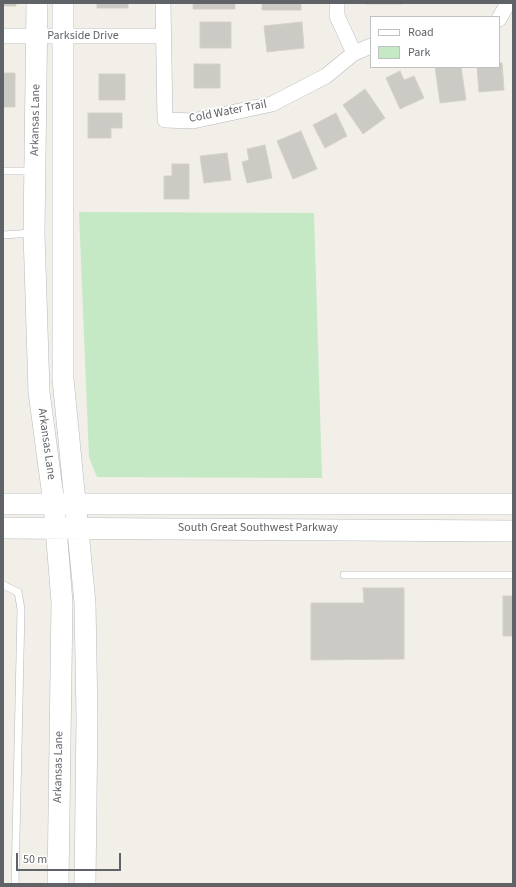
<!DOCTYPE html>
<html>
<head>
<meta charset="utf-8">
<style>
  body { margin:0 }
  #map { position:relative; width:516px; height:887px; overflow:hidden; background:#f1efe8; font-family:"Source Sans 3",sans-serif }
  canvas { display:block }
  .frame { position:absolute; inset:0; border:4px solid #5f6368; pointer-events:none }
  .legend { position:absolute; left:370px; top:16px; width:130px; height:52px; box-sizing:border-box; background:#fff; border:1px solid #bfc1c3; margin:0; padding:5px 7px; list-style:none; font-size:12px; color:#5f6368 }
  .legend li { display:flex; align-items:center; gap:8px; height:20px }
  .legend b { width:20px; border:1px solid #bfc1c3 }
  .scale { position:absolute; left:16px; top:853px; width:105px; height:18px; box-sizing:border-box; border:2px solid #5f6368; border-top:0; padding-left:5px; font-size:12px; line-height:14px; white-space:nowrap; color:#5f6368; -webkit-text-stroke:3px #fff; paint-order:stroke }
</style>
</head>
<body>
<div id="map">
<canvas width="516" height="887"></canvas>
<div class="frame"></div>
<ul class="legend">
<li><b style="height:5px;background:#fff"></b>Road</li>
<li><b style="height:11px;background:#c5e8c5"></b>Park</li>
</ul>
<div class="scale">50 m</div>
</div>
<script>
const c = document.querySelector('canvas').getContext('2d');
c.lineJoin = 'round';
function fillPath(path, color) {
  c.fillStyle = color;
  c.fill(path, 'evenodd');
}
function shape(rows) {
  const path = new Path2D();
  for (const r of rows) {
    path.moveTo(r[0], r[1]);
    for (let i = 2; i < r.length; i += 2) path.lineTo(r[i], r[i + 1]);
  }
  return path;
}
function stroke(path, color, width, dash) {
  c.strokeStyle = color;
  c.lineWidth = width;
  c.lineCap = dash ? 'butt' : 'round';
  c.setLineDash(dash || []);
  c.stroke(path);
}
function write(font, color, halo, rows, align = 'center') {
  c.font = font + ' "Source Sans 3",sans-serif';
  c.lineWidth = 3.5;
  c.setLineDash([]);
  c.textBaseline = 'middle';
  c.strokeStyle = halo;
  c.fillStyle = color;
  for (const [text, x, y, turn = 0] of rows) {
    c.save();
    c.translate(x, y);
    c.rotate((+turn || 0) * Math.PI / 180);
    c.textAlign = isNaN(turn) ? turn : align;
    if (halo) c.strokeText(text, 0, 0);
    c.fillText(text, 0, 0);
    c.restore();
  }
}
fillPath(shape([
  [79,212,314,213,322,478,97,477,89,457]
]), '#c5e8c5');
const building = shape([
  [3,3,16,3,16,6,3,6,3,3],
  [97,3,128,3,128,8,97,8,97,3],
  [193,3,235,3,235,9,193,9,193,3],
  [262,3,301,3,301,10,262,10,262,3],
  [366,3,402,3,402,4,366,4,366,3],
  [200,22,231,22,231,48,200,48,200,22],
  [302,22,304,48,267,52,264,26,302,22],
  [499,63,502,63,504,90,479,92,477,67,499,67,499,63],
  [194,64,220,64,220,88,194,88,194,64],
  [435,67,461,67,466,100,440,103,435,67],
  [400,71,404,80,414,76,424,98,400,109,386,78,400,71],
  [3,73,15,73,15,107,3,107,3,73],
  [99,74,125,74,125,100,99,100,99,74],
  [365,89,385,118,363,134,343,105,365,89],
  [88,113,122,113,122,128,111,128,111,138,88,138,88,113],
  [336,113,347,136,325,148,313,125,336,113],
  [301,131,317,169,293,179,277,141,301,131],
  [265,145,272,178,247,183,242,162,249,160,247,149,265,145],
  [227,153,231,180,204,183,200,156,227,153],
  [172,164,189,164,189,199,164,199,164,176,172,176,172,164],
  [363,588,404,588,404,659,311,660,311,603,364,603,363,588],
  [503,596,513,596,513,636,503,636,503,596]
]);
fillPath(building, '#cccac5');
stroke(building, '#d6d1c6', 1);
const service = shape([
  [3,171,33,171],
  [3,235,33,233],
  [344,575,513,575],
  [3,585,18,592,21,609,15,884]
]);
const minor = shape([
  [163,3,165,120,193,121,272,104,326,76,354,53,371,46],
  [337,3,337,16,354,53],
  [499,19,508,3],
  [3,36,163,36]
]);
const secondary = shape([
  [37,3,34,233,39,392,54,504,62,602,58,884],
  [63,3,63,379,85,603,87,717,85,884],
  [3,504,513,504],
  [3,528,513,531]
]);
stroke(service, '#b5b8bc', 8);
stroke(minor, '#b5b8bc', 16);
stroke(secondary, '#b6babf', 22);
stroke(service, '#fff', 7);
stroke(minor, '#fff', 15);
stroke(secondary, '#fff', 21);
write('12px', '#5f6368', '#fff', [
  ["Parkside Drive",83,36],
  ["Cold Water Trail",228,112,-11],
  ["Arkansas Lane",36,120,-89],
  ["Arkansas Lane",46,444,82],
  ["South Great Southwest Parkway",258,528],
  ["Arkansas Lane",59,767,-89]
]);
</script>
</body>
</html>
